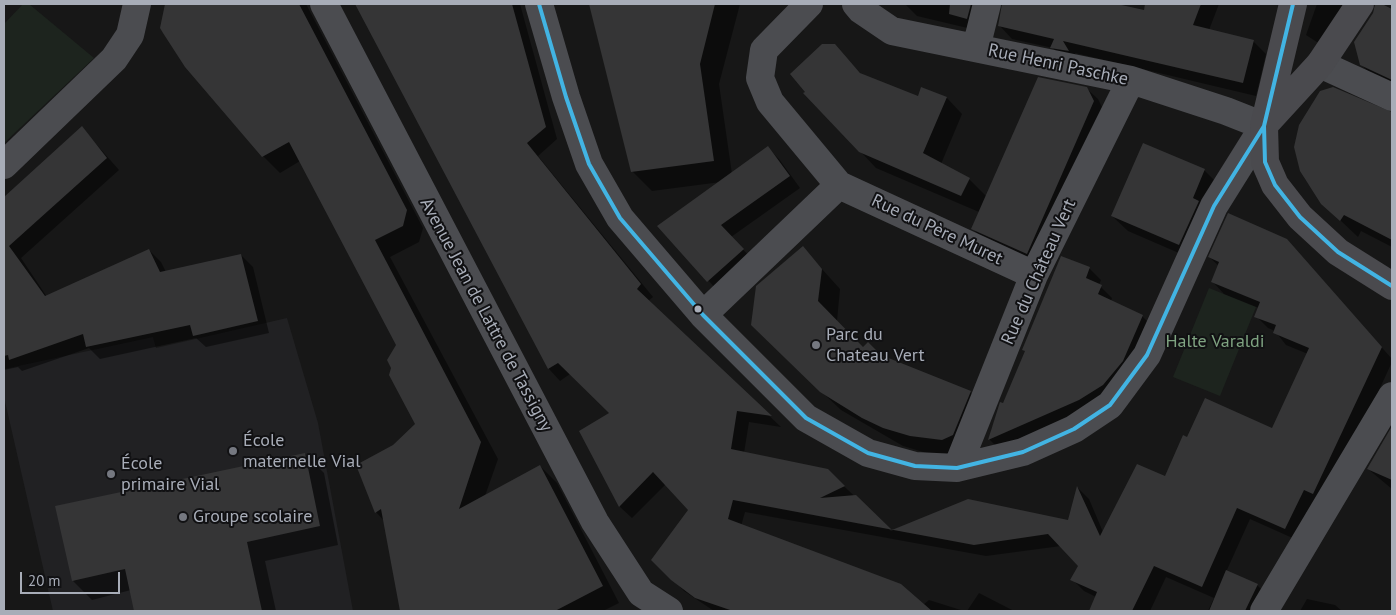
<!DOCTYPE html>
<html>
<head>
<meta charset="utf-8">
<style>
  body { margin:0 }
  #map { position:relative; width:1396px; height:615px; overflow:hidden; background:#171717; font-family:"PT Sans",sans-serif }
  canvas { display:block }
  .frame { position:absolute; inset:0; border:5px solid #a8adb8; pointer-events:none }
  .scale { position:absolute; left:20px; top:572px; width:100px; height:22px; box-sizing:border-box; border:2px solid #a8adb8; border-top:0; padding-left:6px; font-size:15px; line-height:18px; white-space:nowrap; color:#a8adb8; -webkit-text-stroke:4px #111113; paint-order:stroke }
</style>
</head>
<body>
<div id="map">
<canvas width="1396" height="615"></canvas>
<div class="frame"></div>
<div class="scale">20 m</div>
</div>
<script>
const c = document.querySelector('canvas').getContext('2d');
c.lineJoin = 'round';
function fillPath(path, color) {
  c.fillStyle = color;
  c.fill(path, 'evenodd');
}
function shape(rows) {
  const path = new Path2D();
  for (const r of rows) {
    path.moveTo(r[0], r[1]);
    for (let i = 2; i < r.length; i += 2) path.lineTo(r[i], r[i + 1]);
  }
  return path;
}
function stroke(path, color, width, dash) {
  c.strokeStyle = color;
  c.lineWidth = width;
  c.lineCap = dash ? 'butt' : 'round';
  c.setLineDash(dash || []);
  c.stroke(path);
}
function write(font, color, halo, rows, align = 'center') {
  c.font = font + ' "PT Sans",sans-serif';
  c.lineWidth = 4;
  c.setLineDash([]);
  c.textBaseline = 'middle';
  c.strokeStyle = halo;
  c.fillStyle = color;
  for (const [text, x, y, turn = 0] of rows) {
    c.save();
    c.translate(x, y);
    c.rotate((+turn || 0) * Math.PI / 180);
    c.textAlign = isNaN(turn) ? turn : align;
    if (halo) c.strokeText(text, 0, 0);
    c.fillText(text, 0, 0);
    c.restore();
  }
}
fillPath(shape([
  [287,318,318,423,353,611,53,611,4,397,4,369,153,337,156,348]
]), '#212123');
fillPath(shape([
  [23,4,29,4,94,58,4,143,4,24],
  [1209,288,1256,307,1220,396,1173,377]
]), '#1d241e');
fillPath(shape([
  [166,4,306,4,423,228,419,242,390,257,498,459,485,496,540,466,557,483,619,603,603,611,401,611,385,522,376,512,393,446,417,424,397,345,300,161,280,173,263,156,162,28],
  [357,4,520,4,557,139,538,156,653,297,648,301,781,427,749,422,744,453,827,470,891,531,969,500,1069,522,1078,488,1089,499,1103,532,1165,477,1188,439,1273,430,1308,354,1286,345,1275,331,1268,328,1256,316,1259,308,1224,294,1213,282,1219,266,1209,257,1287,240,1392,359,1392,362,1326,505,1297,540,1250,519,1226,572,1257,585,1266,594,1257,611,1208,611,1214,598,1166,577,1150,611,1090,611,1096,597,1084,591,1072,579,1079,566,1061,546,986,556,745,512,741,526,923,605,929,600,964,611,714,611,684,591,653,559,690,510,666,484,632,518,620,507,581,431,610,413,570,374,560,381,549,369],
  [591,4,740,4,719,84,732,174,768,148,779,159,800,188,731,237,754,261,719,292,659,227,721,182,652,191,632,171],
  [905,4,993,4,980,31,917,16],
  [1003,4,1114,4,1145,12,1147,4,1219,4,1209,30,1253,41,1266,54,1256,96,1075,53,1080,63,1065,60,1053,48,1012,39,999,25],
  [1317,4,1351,4,1323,46,1306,35],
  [1375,4,1392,10,1392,89,1378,82,1361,64],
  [834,45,862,75,918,97,922,88,947,98,962,114,941,164,969,179,986,196,1086,88,1098,99,1105,113,1038,265,983,239,972,228,979,212,876,168,860,151],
  [1333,88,1392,114,1392,247,1361,231,1358,237,1322,203,1305,179,1295,147],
  [82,128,119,170,21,258,47,297,149,250,161,262,166,272,241,255,253,267,269,333,206,347,196,338,100,359,89,348,22,371,18,367,4,370,4,198],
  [1204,170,1220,186,1195,260,1128,231,1112,216],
  [803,248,840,289,837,321,863,348,970,392,989,411,972,454,930,454,903,446,841,410,771,344],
  [1062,257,1090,269,1101,280,1099,285,1112,298,1111,301,1142,316,1153,327,1114,396,1000,450,989,439,992,431,991,430,1026,352,1024,350],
  [1392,429,1392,489,1368,469],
  [305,454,324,473,338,545,265,561,276,611,135,611,131,590,92,600,73,581],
  [979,593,1014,611,967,611],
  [1307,599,1335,605,1342,611,1300,611]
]), '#0007');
fillPath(shape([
  [165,4,299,4,407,210,403,226,375,240,481,442,459,509,540,465,603,586,555,611,400,611,381,509,375,513,356,465,393,445,415,424,389,375,391,368,387,360,396,345,289,142,262,157,185,67,163,33,160,28],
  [355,4,512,4,546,127,527,143,641,284,637,289,772,416,737,411,731,449,828,469,845,486,820,498,856,495,892,530,968,499,1068,520,1077,486,1100,536,1137,464,1165,476,1183,435,1187,437,1205,398,1272,428,1309,348,1273,333,1276,325,1254,317,1260,302,1211,282,1219,262,1208,257,1228,213,1287,239,1382,347,1313,494,1304,490,1285,529,1237,508,1202,587,1154,566,1132,611,1089,611,1097,592,1070,580,1078,566,1048,534,974,545,733,500,728,519,901,584,932,611,733,611,695,598,671,580,651,560,688,510,653,472,619,507,579,431,609,413,558,363,548,369],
  [589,4,715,4,700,64,714,161,631,172],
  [950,4,971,4,967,19,949,14],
  [1002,4,1117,4,1144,10,1145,4,1201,4,1193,25,1254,40,1243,83,1063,41,1069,51,1050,48,1054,39,998,26],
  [1375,4,1382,4,1392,9,1392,80,1360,65,1354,42,1373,13],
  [822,44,835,44,860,73,918,96,921,87,947,97,923,153,970,178,961,196,859,152,803,93,805,92,790,74],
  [1038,77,1087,87,1094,101,1027,254,971,229],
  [1333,87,1392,112,1392,240,1344,215,1340,221,1321,204,1300,171,1294,147,1299,125,1320,91],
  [82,126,107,158,9,246,45,296,149,249,160,272,241,254,258,321,193,336,190,325,86,347,83,334,9,360,8,355,4,356,4,197],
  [1143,143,1205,169,1193,198,1199,201,1179,245,1111,216],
  [768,146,790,176,721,225,744,249,707,282,657,226],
  [803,246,822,269,818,301,863,347,868,342,881,355,971,391,953,435,942,440,910,436,883,428,862,418,820,392,751,325,756,286],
  [1061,256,1090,267,1086,278,1102,285,1098,294,1143,315,1123,361,1103,385,1079,400,988,440,1000,402,1003,403,1025,351,1022,350],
  [1392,426,1392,480,1367,469],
  [305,453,320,526,247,542,262,611,134,611,125,569,72,581,55,506],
  [1226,570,1258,584,1245,611,1209,611]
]), '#353536');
stroke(shape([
  [324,4,595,522,641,593,669,611],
  [539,4,566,97,589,164,620,218,703,315,806,418,868,453,915,466,957,468,1023,452,1074,429,1110,405,1147,355,1214,206,1264,126,1226,111,1131,80,892,31,861,10,856,4],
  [976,48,987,4],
  [1320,64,1392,97],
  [4,165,114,59,130,35,137,4],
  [839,185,1034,275],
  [703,315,839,185,770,102,760,78,764,50,809,4],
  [957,468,1034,275,1131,80],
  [1264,611,1392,396]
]), '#4b4c50', 28);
stroke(shape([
  [1293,4,1264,126,1265,162,1275,185,1300,217,1338,252,1392,286],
  [1265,124,1320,64,1360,4]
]), '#4a4a4e', 28);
stroke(shape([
  [539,4,566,97,589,164,620,218,703,315,806,418,868,453,915,466,957,468,1023,452,1074,429,1110,405,1147,355,1214,206,1264,126],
  [1293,4,1264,126,1265,162,1275,185,1300,217,1338,252,1392,286]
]), '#42b4e3', 4);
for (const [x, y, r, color] of [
  [698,309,4.5,"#a8adb8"],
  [816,345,5,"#757880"],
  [233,451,5,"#757880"],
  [111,474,5,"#757880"],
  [183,517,5,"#757880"]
]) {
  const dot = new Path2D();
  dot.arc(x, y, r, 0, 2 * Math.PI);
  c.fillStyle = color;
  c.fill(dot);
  stroke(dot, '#111113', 2);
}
write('18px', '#a8adb8', '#111113', [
  ["Rue Henri Paschke",1058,65,12],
  ["Rue du Père Muret",937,230,25],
  ["Rue du Château Vert",1039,272,-66],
  ["Avenue Jean de Lattre de Tassigny",486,315,62]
]);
write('18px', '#a8adb8', '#111113', [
  ["Parc du",826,335],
  ["Chateau Vert",826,356],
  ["École",243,441],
  ["maternelle Vial",243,462],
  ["École",121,464],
  ["primaire Vial",121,485],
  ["Groupe scolaire",193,517]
], 'left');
write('18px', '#7fa381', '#111113', [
  ["Halte Varaldi",1215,342]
]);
</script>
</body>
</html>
